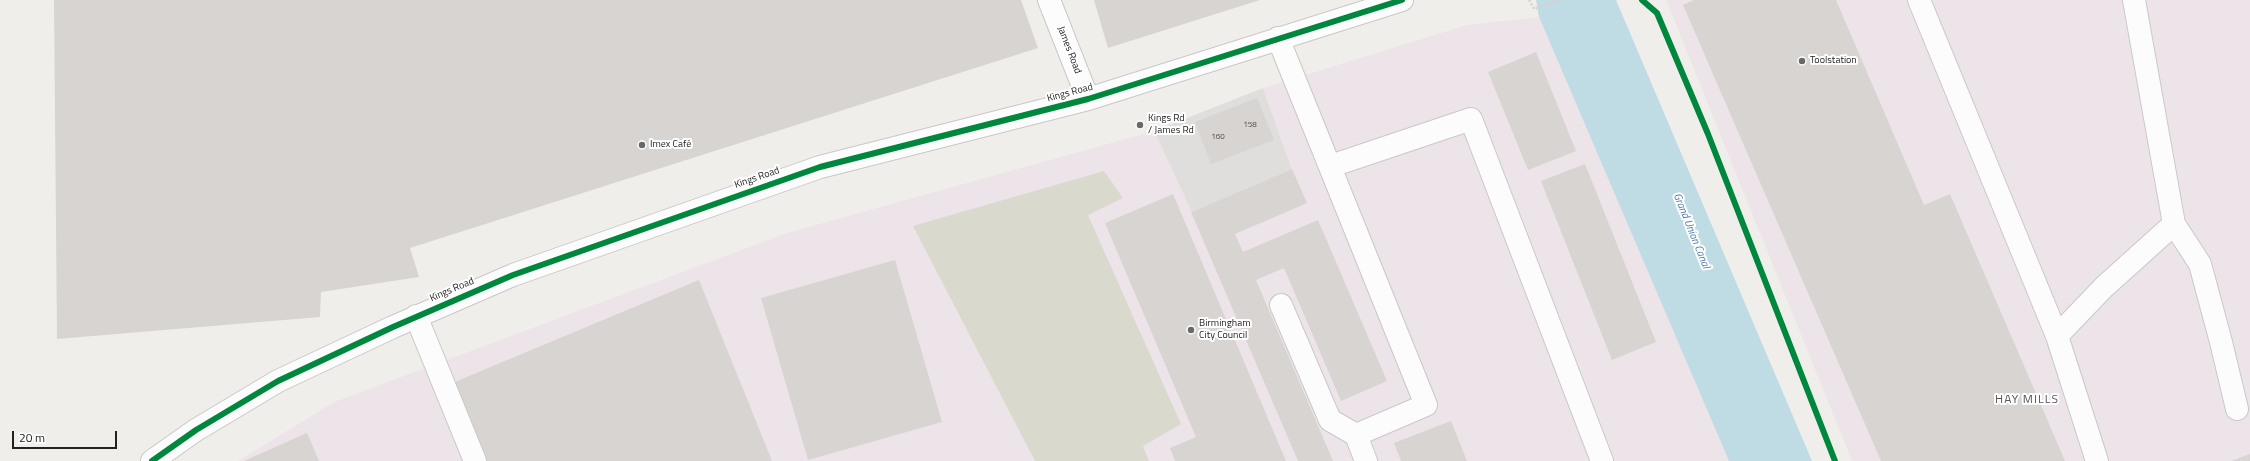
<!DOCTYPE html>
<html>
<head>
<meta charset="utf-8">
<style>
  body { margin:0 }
  #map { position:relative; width:2250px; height:461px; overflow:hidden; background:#f0eeeb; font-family:"Titillium Web",sans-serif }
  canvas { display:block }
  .scale { position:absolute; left:12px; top:431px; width:105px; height:18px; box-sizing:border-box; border:2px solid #222; border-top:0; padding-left:5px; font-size:12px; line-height:14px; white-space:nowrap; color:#222; -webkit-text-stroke:3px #fff; paint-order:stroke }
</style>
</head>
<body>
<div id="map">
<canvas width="2250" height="461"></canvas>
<div class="scale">20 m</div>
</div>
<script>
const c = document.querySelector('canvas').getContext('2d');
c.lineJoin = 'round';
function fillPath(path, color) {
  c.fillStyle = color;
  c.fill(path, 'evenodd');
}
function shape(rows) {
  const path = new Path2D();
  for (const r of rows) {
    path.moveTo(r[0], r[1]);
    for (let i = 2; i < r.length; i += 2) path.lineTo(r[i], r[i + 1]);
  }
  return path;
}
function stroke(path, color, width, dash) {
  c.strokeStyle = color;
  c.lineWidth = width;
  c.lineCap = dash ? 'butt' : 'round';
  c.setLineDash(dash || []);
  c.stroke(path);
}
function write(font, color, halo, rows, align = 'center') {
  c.font = font + ' "Titillium Web",sans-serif';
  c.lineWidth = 4;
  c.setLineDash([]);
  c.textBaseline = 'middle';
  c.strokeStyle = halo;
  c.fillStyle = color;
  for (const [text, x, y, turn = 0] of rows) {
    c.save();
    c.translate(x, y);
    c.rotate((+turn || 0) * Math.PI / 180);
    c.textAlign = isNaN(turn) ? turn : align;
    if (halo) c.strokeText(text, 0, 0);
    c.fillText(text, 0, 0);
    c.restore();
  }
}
fillPath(shape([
  [1263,88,1292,169,1191,212,1154,131]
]), '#dfdedc');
fillPath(shape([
  [1666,0,2250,0,2250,461,1852,461],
  [1539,17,1729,461,238,461,334,402,787,233,1154,131,1192,212,1292,169,1263,88,1467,25]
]), '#ede4e9');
fillPath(shape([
  [1104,171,1123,198,1088,215,1181,424,1143,446,1149,461,1035,461,913,226]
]), '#d9d9cd');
fillPath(shape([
  [1536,0,1616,0,1812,461,1729,461,1539,17]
]), '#bfdbe3');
fillPath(shape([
  [54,0,1021,0,1038,48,410,248,419,277,321,292,320,317,57,339],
  [1094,0,1260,0,1108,48],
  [1694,0,1836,0,1924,205,1950,194,2065,461,1881,461,1683,5],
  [1536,52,1576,151,1528,170,1488,72],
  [1257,98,1274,140,1211,164,1195,122],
  [1585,164,1656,342,1612,360,1541,181],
  [1292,169,1307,203,1235,234,1243,252,1318,220,1387,381,1341,401,1284,268,1256,280,1333,461,1298,461,1191,212],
  [1173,194,1286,461,1175,461,1170,448,1196,437,1105,223],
  [895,260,942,422,808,460,761,298],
  [699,280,772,461,477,461,445,386],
  [1451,421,1467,461,1401,461,1394,443],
  [307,433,319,461,244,461],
  [2250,454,2250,461,2231,461]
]), '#d7d4d2');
const minor = shape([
  [1049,0,1088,99],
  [1919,0,2057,336],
  [1278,38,1426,405,1356,435,1366,461],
  [1331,166,1471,119,1602,461],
  [2174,224,2200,264,2221,342,2237,409],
  [1281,305,1330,420,1356,435],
  [416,316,475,461],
  [152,461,196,430,278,381,393,327,513,275,820,167,1088,99,1402,0],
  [2097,461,2057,336,2104,287,2174,224,2134,0]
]);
stroke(minor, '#c9c8c7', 24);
stroke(shape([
  [1529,0,1534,9,1559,0]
]), '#dccecd', 2.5, [2, 2]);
stroke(minor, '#fdfcfc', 22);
stroke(shape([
  [1642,0,1657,13,1708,134,1835,461],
  [152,461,196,430,278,381,393,327,513,275,820,167,1088,99,1402,0]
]), '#00873e', 6);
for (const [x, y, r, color] of [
  [1802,61,4,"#6a6968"],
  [1140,125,4,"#6a6968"],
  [642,145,4,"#6a6968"],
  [1191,330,4,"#6a6968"]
]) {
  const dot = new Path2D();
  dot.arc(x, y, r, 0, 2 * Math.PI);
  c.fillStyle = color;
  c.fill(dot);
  stroke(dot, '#fff', 1.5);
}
write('8px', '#4f4e4e', null, [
  ["158",1250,125],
  ["160",1218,137]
]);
write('10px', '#222', '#fff', [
  ["James Road",1069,50,69],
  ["Kings Road",1070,93,-15],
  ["Kings Road",757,178,-19],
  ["Kings Road",452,290,-23]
]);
write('10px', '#222', '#fff', [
  ["Toolstation",1810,61],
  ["Kings Rd",1148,119],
  ["/ James Rd",1148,131],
  ["Imex Café",650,145],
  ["Birmingham",1199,324],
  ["City Council",1199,336]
], 'left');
write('italic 11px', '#4a7aab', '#fff', [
  ["Grand Union Canal",1691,231,68]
]);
c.letterSpacing = '1px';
write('12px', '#555', '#fff', [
  ["HAY MILLS",2027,400]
]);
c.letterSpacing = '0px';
</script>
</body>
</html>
